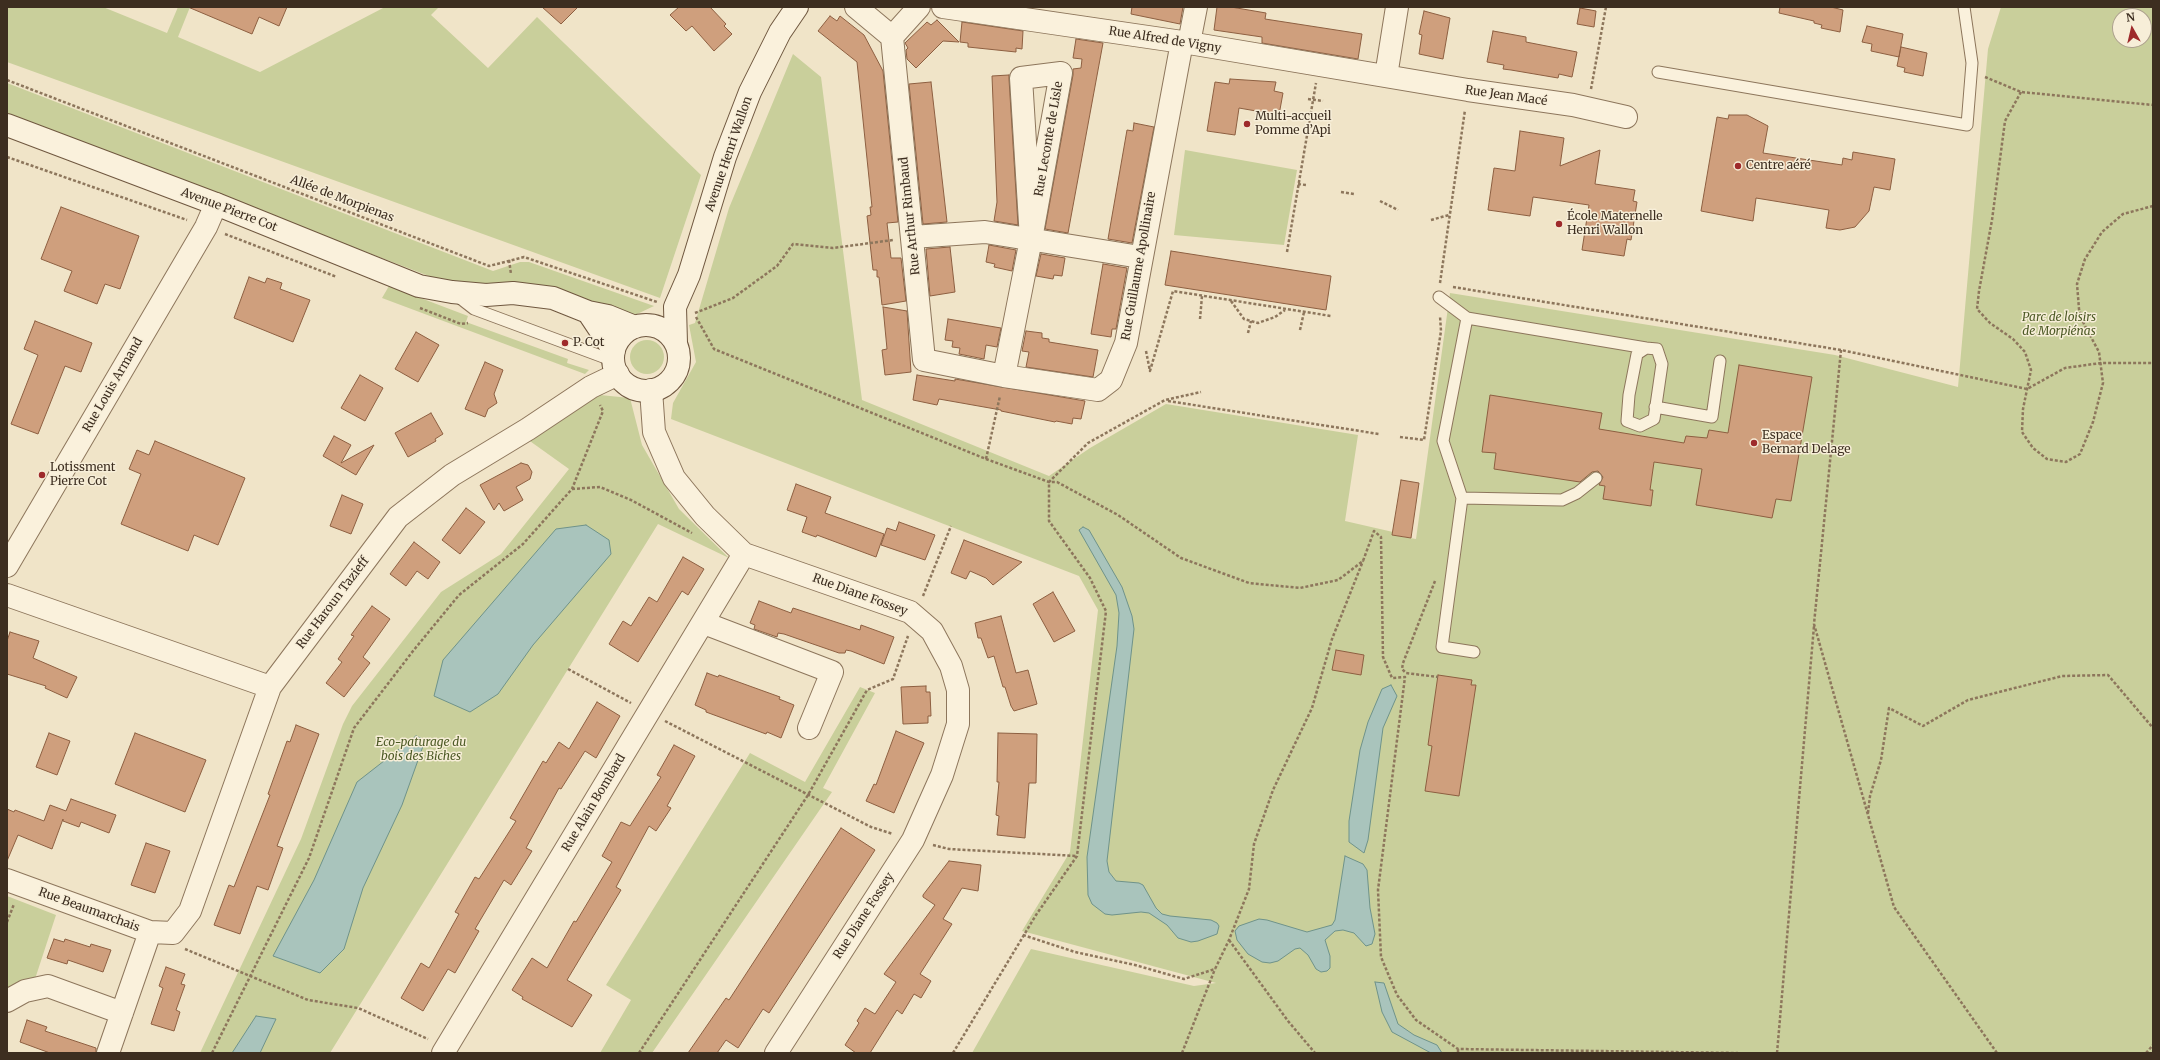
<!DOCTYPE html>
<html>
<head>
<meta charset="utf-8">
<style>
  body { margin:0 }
  #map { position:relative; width:2160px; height:1060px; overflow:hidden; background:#f0e4c8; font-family:Merriweather,serif }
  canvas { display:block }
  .frame { position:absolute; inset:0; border:8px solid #3d2e20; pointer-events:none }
  .north { position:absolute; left:2112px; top:8px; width:40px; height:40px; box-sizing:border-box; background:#f7eed8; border:1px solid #ada18e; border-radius:50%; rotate:352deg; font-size:11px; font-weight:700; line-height:16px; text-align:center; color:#3d2e20 }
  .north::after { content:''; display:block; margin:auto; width:14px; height:18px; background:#9e2a2b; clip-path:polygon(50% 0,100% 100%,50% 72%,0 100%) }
</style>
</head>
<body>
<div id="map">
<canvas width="2160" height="1060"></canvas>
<div class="frame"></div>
<div class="north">N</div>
</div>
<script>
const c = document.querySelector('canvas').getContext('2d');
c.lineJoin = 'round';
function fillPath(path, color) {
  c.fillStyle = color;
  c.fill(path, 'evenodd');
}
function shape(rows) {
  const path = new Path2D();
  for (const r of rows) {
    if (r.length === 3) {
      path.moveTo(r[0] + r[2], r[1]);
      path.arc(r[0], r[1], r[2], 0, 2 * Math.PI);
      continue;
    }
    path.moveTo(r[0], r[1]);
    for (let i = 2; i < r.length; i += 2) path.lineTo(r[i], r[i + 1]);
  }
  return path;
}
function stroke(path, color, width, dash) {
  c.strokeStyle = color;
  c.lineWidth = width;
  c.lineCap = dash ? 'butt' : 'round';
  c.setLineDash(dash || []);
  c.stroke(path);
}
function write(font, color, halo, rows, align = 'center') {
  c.font = font + ' Merriweather,serif';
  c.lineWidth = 3;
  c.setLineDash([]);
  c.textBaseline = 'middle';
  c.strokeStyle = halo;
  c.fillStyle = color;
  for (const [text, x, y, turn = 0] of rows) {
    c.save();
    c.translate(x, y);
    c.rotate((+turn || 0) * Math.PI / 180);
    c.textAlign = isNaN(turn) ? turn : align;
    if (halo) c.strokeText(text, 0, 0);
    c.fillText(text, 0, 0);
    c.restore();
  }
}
fillPath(shape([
  [9,7,103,7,167,33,178,7,190,7,178,37,260,72,385,7,439,7,431,15,488,68,537,17,701,175,660,298,7,62,7,8],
  [2001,7,2153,7,2153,1053,972,1053,1031,949,1194,986,1216,983,1022,931,1070,852,1098,610,1079,576,671,419,673,403,696,362,689,325,695,323,729,208,793,54,821,77,862,400,1049,476,1090,448,1166,404,1358,435,1345,521,1393,532,1392,535,1416,539,1450,293,1835,355,1958,387,1988,49],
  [2120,16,2144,16,2144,40,2120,40],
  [7,83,493,271,520,262,529,262,654,306,635,315,442,281,7,115],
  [1185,150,1297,170,1284,245,1174,235],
  [389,286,468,316,466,322,568,359,567,363,589,370,585,374,382,298],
  [647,357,17],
  [600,395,630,398,642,445,679,509,729,558,658,524,330,1053,200,1053,301,839,343,724,352,706,441,592,501,554,569,469,527,439],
  [860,687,875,693,823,788,832,792,652,1053,600,1053,631,1000,606,985,750,753,805,782],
  [7,896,56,915,35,979,7,995]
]), '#c9cf9b');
const water = shape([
  [586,525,609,540,611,554,533,645,498,694,470,712,434,696,443,660,556,529,586,525],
  [1083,527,1089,530,1122,587,1132,616,1134,629,1107,861,1109,872,1116,881,1139,883,1143,885,1156,908,1162,914,1170,916,1211,920,1217,923,1219,926,1217,934,1198,941,1191,942,1178,938,1167,925,1149,913,1141,912,1112,915,1105,914,1092,904,1088,895,1087,857,1117,646,1119,613,1116,595,1079,530,1083,527],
  [1391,685,1397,696,1383,728,1368,840,1364,853,1349,842,1349,821,1360,750,1368,722,1382,689,1391,685],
  [416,736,425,740,422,749,402,805,363,888,344,949,320,973,273,956,314,880,357,782,416,736],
  [1345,856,1363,864,1367,870,1370,908,1375,934,1372,944,1366,946,1354,933,1343,930,1335,931,1325,940,1330,956,1330,968,1327,971,1321,972,1316,969,1308,955,1300,948,1295,949,1278,961,1270,963,1262,962,1248,954,1237,940,1235,931,1239,926,1259,919,1267,920,1307,932,1332,925,1335,920,1345,856],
  [1375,982,1384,983,1398,1024,1414,1035,1437,1045,1442,1053,1431,1053,1392,1032,1382,1012,1375,982],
  [256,1016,276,1019,260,1053,232,1053,256,1016]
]);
fillPath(water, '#a9c4bc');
stroke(water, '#6f938a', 1);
const building = shape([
  [188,7,287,7,279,26,259,17,252,34,188,7],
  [542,7,578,7,561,24,542,7],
  [679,7,710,7,726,24,724,26,732,34,714,51,692,26,686,31,670,15,679,7],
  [1132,7,1183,7,1180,24,1131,14,1132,7],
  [1217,7,1231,7,1266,13,1265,19,1362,34,1358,59,1262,43,1262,37,1214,30,1217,7],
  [1780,7,1831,7,1843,10,1840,32,1821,28,1822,25,1814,23,1814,21,1779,13,1780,7],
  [1580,8,1596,11,1594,27,1577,24,1580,8],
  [1424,11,1450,18,1443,59,1419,54,1422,35,1419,34,1424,11],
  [830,16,837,21,840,16,864,35,883,71,898,222,887,223,891,258,901,258,906,301,882,305,879,277,877,277,877,270,873,270,867,216,871,215,870,207,872,207,857,62,818,31,830,16],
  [937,20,959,42,943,41,916,68,907,59,906,50,908,48,905,43,927,22,931,25,937,20],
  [962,22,1023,31,1022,49,1016,48,1016,52,968,47,968,43,960,42,962,22],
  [1867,26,1903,34,1899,57,1871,51,1872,44,1862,42,1867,26],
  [1493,31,1526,37,1526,42,1577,52,1572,77,1559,74,1558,78,1511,70,1503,69,1504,65,1487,62,1493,31],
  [1076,39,1103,43,1068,233,1045,229,1073,75,1073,69,1081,68,1082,59,1073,58,1076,39],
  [1901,47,1927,53,1923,76,1904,72,1905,68,1897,66,1901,47],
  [1009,75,1009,79,1018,225,994,221,997,202,992,76,1009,75],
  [1230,79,1276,82,1274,91,1283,93,1279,115,1239,108,1235,135,1207,131,1215,82,1229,84,1230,79],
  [931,82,947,222,923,224,909,84,931,82],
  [1729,115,1747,115,1768,126,1763,153,1842,165,1843,158,1852,160,1853,152,1895,159,1890,190,1874,187,1869,211,1855,227,1840,230,1826,228,1829,210,1756,198,1753,221,1701,211,1717,117,1728,119,1729,115],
  [1134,123,1154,127,1132,243,1108,239,1127,130,1133,131,1134,123],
  [1520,131,1564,138,1560,166,1600,150,1595,184,1635,190,1633,201,1637,202,1631,240,1627,239,1624,256,1582,250,1589,205,1533,197,1530,216,1488,210,1494,168,1515,171,1520,131],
  [61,207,139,236,120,289,105,284,97,304,64,291,72,271,41,259,61,207],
  [989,245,1016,250,1012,271,994,267,995,264,986,262,989,245],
  [950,247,955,292,930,296,926,249,950,247],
  [1171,251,1331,276,1326,310,1165,285,1171,251],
  [1041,254,1065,258,1062,276,1054,275,1053,279,1036,276,1041,254],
  [1103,264,1127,268,1116,329,1112,329,1111,337,1091,334,1103,264],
  [249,277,265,283,267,278,282,283,280,289,310,300,293,342,234,318,249,277],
  [883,307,907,311,911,372,885,375,882,350,887,349,883,307],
  [948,319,1001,328,997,347,986,345,984,359,959,354,960,348,952,347,953,341,945,340,948,319],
  [35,321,92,343,81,372,65,366,38,434,11,424,38,355,24,349,35,321],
  [1026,331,1042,333,1042,338,1049,339,1049,342,1098,350,1093,377,1026,367,1029,352,1022,351,1026,331],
  [416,332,439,345,418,382,395,369,416,332],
  [485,362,503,370,494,394,497,403,488,409,485,417,465,409,485,362],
  [1739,365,1812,377,1791,501,1776,499,1772,518,1696,505,1702,469,1654,462,1650,490,1653,490,1651,506,1603,499,1605,486,1599,485,1603,477,1598,471,1592,472,1580,482,1494,469,1496,453,1482,452,1490,395,1602,413,1599,429,1684,443,1686,436,1707,438,1709,430,1728,433,1739,365],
  [360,375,383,388,365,421,341,408,360,375],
  [917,375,955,381,955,379,1085,401,1081,419,1073,418,1072,424,1056,421,1055,422,1001,411,1001,410,939,399,937,405,913,400,917,375],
  [431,413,443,434,435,439,436,441,408,457,395,433,431,413],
  [334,436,351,445,341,463,374,445,356,475,323,456,334,436],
  [155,441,245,478,218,545,194,535,188,551,121,524,141,474,129,469,137,450,149,455,155,441],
  [521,463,528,465,532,472,530,479,516,487,523,500,504,511,499,503,494,510,480,485,521,463],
  [1401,480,1419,483,1411,538,1392,535,1401,480],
  [796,484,831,497,825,513,884,534,876,557,817,535,816,537,802,532,807,517,787,510,796,484],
  [342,495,363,504,351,534,330,526,342,495],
  [466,508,485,522,460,554,442,540,466,508],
  [899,522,935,535,925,560,881,545,887,528,896,531,899,522],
  [964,540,1022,562,993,585,986,578,970,571,966,579,951,573,964,540],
  [414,542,440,562,428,579,417,571,406,586,390,574,414,542],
  [683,557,704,569,688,595,682,591,638,662,609,644,623,621,631,626,649,597,657,602,683,557],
  [1053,592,1075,631,1054,642,1033,604,1053,592],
  [759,601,791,613,793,608,860,630,861,625,894,637,884,664,851,651,846,650,845,653,839,653,784,634,778,633,777,637,754,629,755,625,750,623,759,601],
  [372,606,390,619,363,657,370,663,344,697,326,683,342,662,338,659,354,636,351,635,372,606],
  [1001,616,1016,673,1028,670,1037,704,1014,711,1011,706,1005,687,1003,687,994,656,988,658,981,638,978,638,975,623,1001,616],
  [10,632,39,641,33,658,77,677,67,698,45,688,46,686,7,674,7,641,10,632],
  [1336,650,1364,655,1361,675,1332,670,1336,650],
  [707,673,718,677,719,675,780,697,779,699,794,705,781,738,767,732,766,734,706,712,706,710,695,705,707,673],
  [1438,675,1472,680,1471,685,1476,685,1459,796,1425,791,1432,746,1428,745,1438,675],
  [926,686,926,692,930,692,931,716,928,716,928,723,903,724,901,687,926,686],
  [597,702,620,716,596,758,585,751,561,789,559,788,526,848,532,851,511,885,504,880,475,929,479,931,455,973,448,969,423,1011,401,998,421,963,429,968,459,914,455,912,475,877,479,879,516,821,510,818,543,761,546,763,559,742,569,749,597,702],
  [296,725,319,734,277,846,283,848,268,890,257,886,240,934,214,925,229,885,234,887,270,795,268,794,287,741,290,742,296,725],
  [896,731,924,743,894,813,866,801,874,784,876,785,896,731],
  [49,733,70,741,57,775,36,767,49,733],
  [135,733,206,760,185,812,115,784,135,733],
  [998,733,1037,734,1036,783,1029,783,1025,838,997,835,999,816,996,815,999,782,997,782,998,733],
  [674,745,695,756,667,806,671,808,656,831,649,826,616,887,621,890,567,980,592,995,572,1027,522,999,523,997,512,990,532,958,547,968,574,921,576,922,612,862,602,856,621,822,630,826,661,777,657,775,674,745],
  [71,799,116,815,109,833,81,822,79,827,63,821,63,819,52,849,18,835,7,861,7,809,14,812,15,810,44,821,50,805,66,811,71,799],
  [841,828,875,850,769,1013,763,1009,738,1048,726,1040,717,1053,688,1053,726,998,729,1000,841,828],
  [146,843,170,851,155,893,131,885,146,843],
  [949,861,981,865,978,891,962,888,943,919,952,924,920,974,931,981,921,998,914,994,902,1014,897,1010,870,1053,856,1053,845,1045,859,1023,857,1021,865,1008,875,1014,896,982,884,974,935,905,923,897,923,895,949,861],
  [54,939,64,942,65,939,90,947,91,944,111,950,103,972,68,960,67,964,47,958,54,939],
  [166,967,185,974,181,984,185,985,176,1010,180,1012,174,1031,151,1024,163,988,159,986,166,967],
  [27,1020,47,1027,45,1031,96,1048,96,1053,50,1053,20,1042,27,1020]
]);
fillPath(building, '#cf9f7d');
stroke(building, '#8d5f41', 1);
const lane = shape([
  [1658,72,1967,125,1972,63,1964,7],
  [456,295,474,309,614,361],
  [1439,297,1467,318,1443,441,1462,498,1442,647,1474,652],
  [1467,318,1646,348,1657,349,1662,364,1654,419,1640,426,1627,421,1629,395,1637,354,1646,348],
  [1655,407,1712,417,1720,361],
  [1462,498,1562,500,1577,493,1596,478]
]);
const street = shape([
  [856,7,892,37,924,360,1004,376,1098,390,1111,380,1126,343,1182,42],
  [943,7,1189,43,1468,90,1573,105,1626,117],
  [892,37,919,7],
  [1189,43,1196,7],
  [1386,76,1397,7],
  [912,237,985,232,1140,257],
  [1004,376,1031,239,1061,73,1021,78,1031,239],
  [651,390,654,432,674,478,705,516,744,554,910,612,932,631,951,666,958,690,958,724,942,775,913,840,776,1053],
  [7,566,206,227,216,204],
  [7,595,270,687],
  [704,623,832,672,809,728],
  [7,880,150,932,173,933,190,911,270,687,398,517,452,475,528,429,591,387,618,374],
  [7,1001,25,991,48,986,122,1013],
  [108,1053,150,932],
  [443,1053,744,554]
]);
const secondary = shape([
  [7,125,216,204,419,286,452,292,486,295,513,293,553,298,588,312,608,316,635,327],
  [588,312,614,351],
  [646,358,33],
  [676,343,675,307,689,275,725,157,750,92,780,32,797,7]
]);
stroke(lane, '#8d765c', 13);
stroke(street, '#8d765c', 24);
stroke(secondary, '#6f573f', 24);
stroke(shape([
  [1985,77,2021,92,2153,105],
  [7,80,489,266,524,257,657,302],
  [1591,89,1606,7],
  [2021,92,2005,121,1992,220,1979,291,1977,309,1990,323,2013,339,2025,352,2031,370,2023,409,2022,432,2033,448,2047,459,2066,462,2080,454,2093,422,2103,383,2099,352,2084,324,2079,309,2077,284,2085,259,2102,232,2123,214,2153,206],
  [1308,99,1323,101],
  [7,157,187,220],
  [1298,184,1306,185],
  [1341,192,1354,194],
  [1380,201,1398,210],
  [1431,220,1449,215],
  [225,234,337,277],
  [1287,252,1316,83],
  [509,260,511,274],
  [1440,283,1465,110],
  [1453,287,1841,350,2027,389,2065,368,2101,363,2153,363],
  [1231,301,1244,319,1258,323,1275,317,1285,310],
  [420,308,461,324,468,323],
  [695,313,733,298,777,266,793,244,833,248,893,240],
  [696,317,714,349,986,459,1049,482,1057,482,1118,515,1181,558,1249,583,1300,588,1338,580,1363,561,1374,531,1381,537,1383,657,1392,678,1405,677,1378,890,1381,957,1397,995,1416,1020,1458,1049,1738,1053],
  [1200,319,1202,296],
  [1300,330,1304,312],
  [1248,333,1251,321],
  [1841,350,1814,624,1894,907,1997,1053],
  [1146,351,1150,371,1173,291,1331,316],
  [1168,401,1379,434],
  [1400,437,1424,440,1441,331,1440,316],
  [986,459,1000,396],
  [572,489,600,487,631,500,692,533],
  [1435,581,1403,663,1402,669,1406,673,1438,677],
  [923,596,951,526],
  [568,669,631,703],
  [665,721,871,827,893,834],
  [1868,813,1870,796,1881,760,1889,708,1923,726,1968,700,2062,676,2108,675,2153,728],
  [933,845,949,849,1077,856],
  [7,922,14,904],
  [1023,935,1075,952,1135,965,1184,979,1215,969,1229,940,1249,889,1254,844,1273,790,1312,708,1332,639,1363,561],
  [1229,940,1288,1021,1315,1053],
  [185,949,308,1000,358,1008,428,1039],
  [1458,1049,1458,1053],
  [212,1053,309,858,354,728,413,651,459,595,523,544,572,489,603,411,600,405],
  [639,1053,808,795,867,690,893,679,908,636],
  [953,1053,1036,915,1077,856,1106,611,1090,578,1049,521,1049,482,1088,443,1165,400,1201,392],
  [1182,1053,1215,969],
  [1777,1053,1814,626],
  [2146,1053,2153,1045]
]), '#8d765c', 2.5, [3, 2]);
stroke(lane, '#faf1dc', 11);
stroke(street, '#faf1dc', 22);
stroke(secondary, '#faf1dc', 22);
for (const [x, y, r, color] of [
  [1247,124,4,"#9e2a2b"],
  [1738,166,4,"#9e2a2b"],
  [1559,224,4,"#9e2a2b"],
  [565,343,4,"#9e2a2b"],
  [1754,443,4,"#9e2a2b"],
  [42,475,4,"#9e2a2b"]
]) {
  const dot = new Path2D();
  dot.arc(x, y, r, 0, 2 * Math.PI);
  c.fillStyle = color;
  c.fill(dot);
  stroke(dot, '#f7eed8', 1.5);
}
write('12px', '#3d2e20', '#f7eed8', [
  ["Rue Alfred de Vigny",1165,40,9],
  ["Rue Jean Macé",1506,96,8],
  ["Rue Leconte de Lisle",1049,139,-80],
  ["Avenue Henri Wallon",729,154,-71],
  ["Allée de Morpienas",342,199,21],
  ["Avenue Pierre Cot",229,210,21],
  ["Rue Arthur Rimbaud",910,216,-96],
  ["Rue Guillaume Apollinaire",1139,266,-80],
  ["Rue Louis Armand",113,385,-60],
  ["Rue Diane Fossey",860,595,20],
  ["Rue Haroun Tazieff",333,603,-53],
  ["Rue Alain Bombard",594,803,-59],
  ["Rue Beaumarchais",89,910,20],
  ["Rue Diane Fossey",864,916,-57]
]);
write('12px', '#3d2e20', '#f7eed8', [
  ["Multi-accueil",1255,117],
  ["Pomme d’Api",1255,131],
  ["Centre aéré",1746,166],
  ["École Maternelle",1567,217],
  ["Henri Wallon",1567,231],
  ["P. Cot",573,343],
  ["Espace",1762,436],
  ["Bernard Delage",1762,450],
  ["Lotissment",50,468],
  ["Pierre Cot",50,482]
], 'left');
write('italic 12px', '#4d5a26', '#f7eed8', [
  ["Parc de loisirs",2059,318],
  ["de Morpiénas",2059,332],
  ["Eco-paturage du",421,743],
  ["bois des Biches",421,757]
]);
</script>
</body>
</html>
